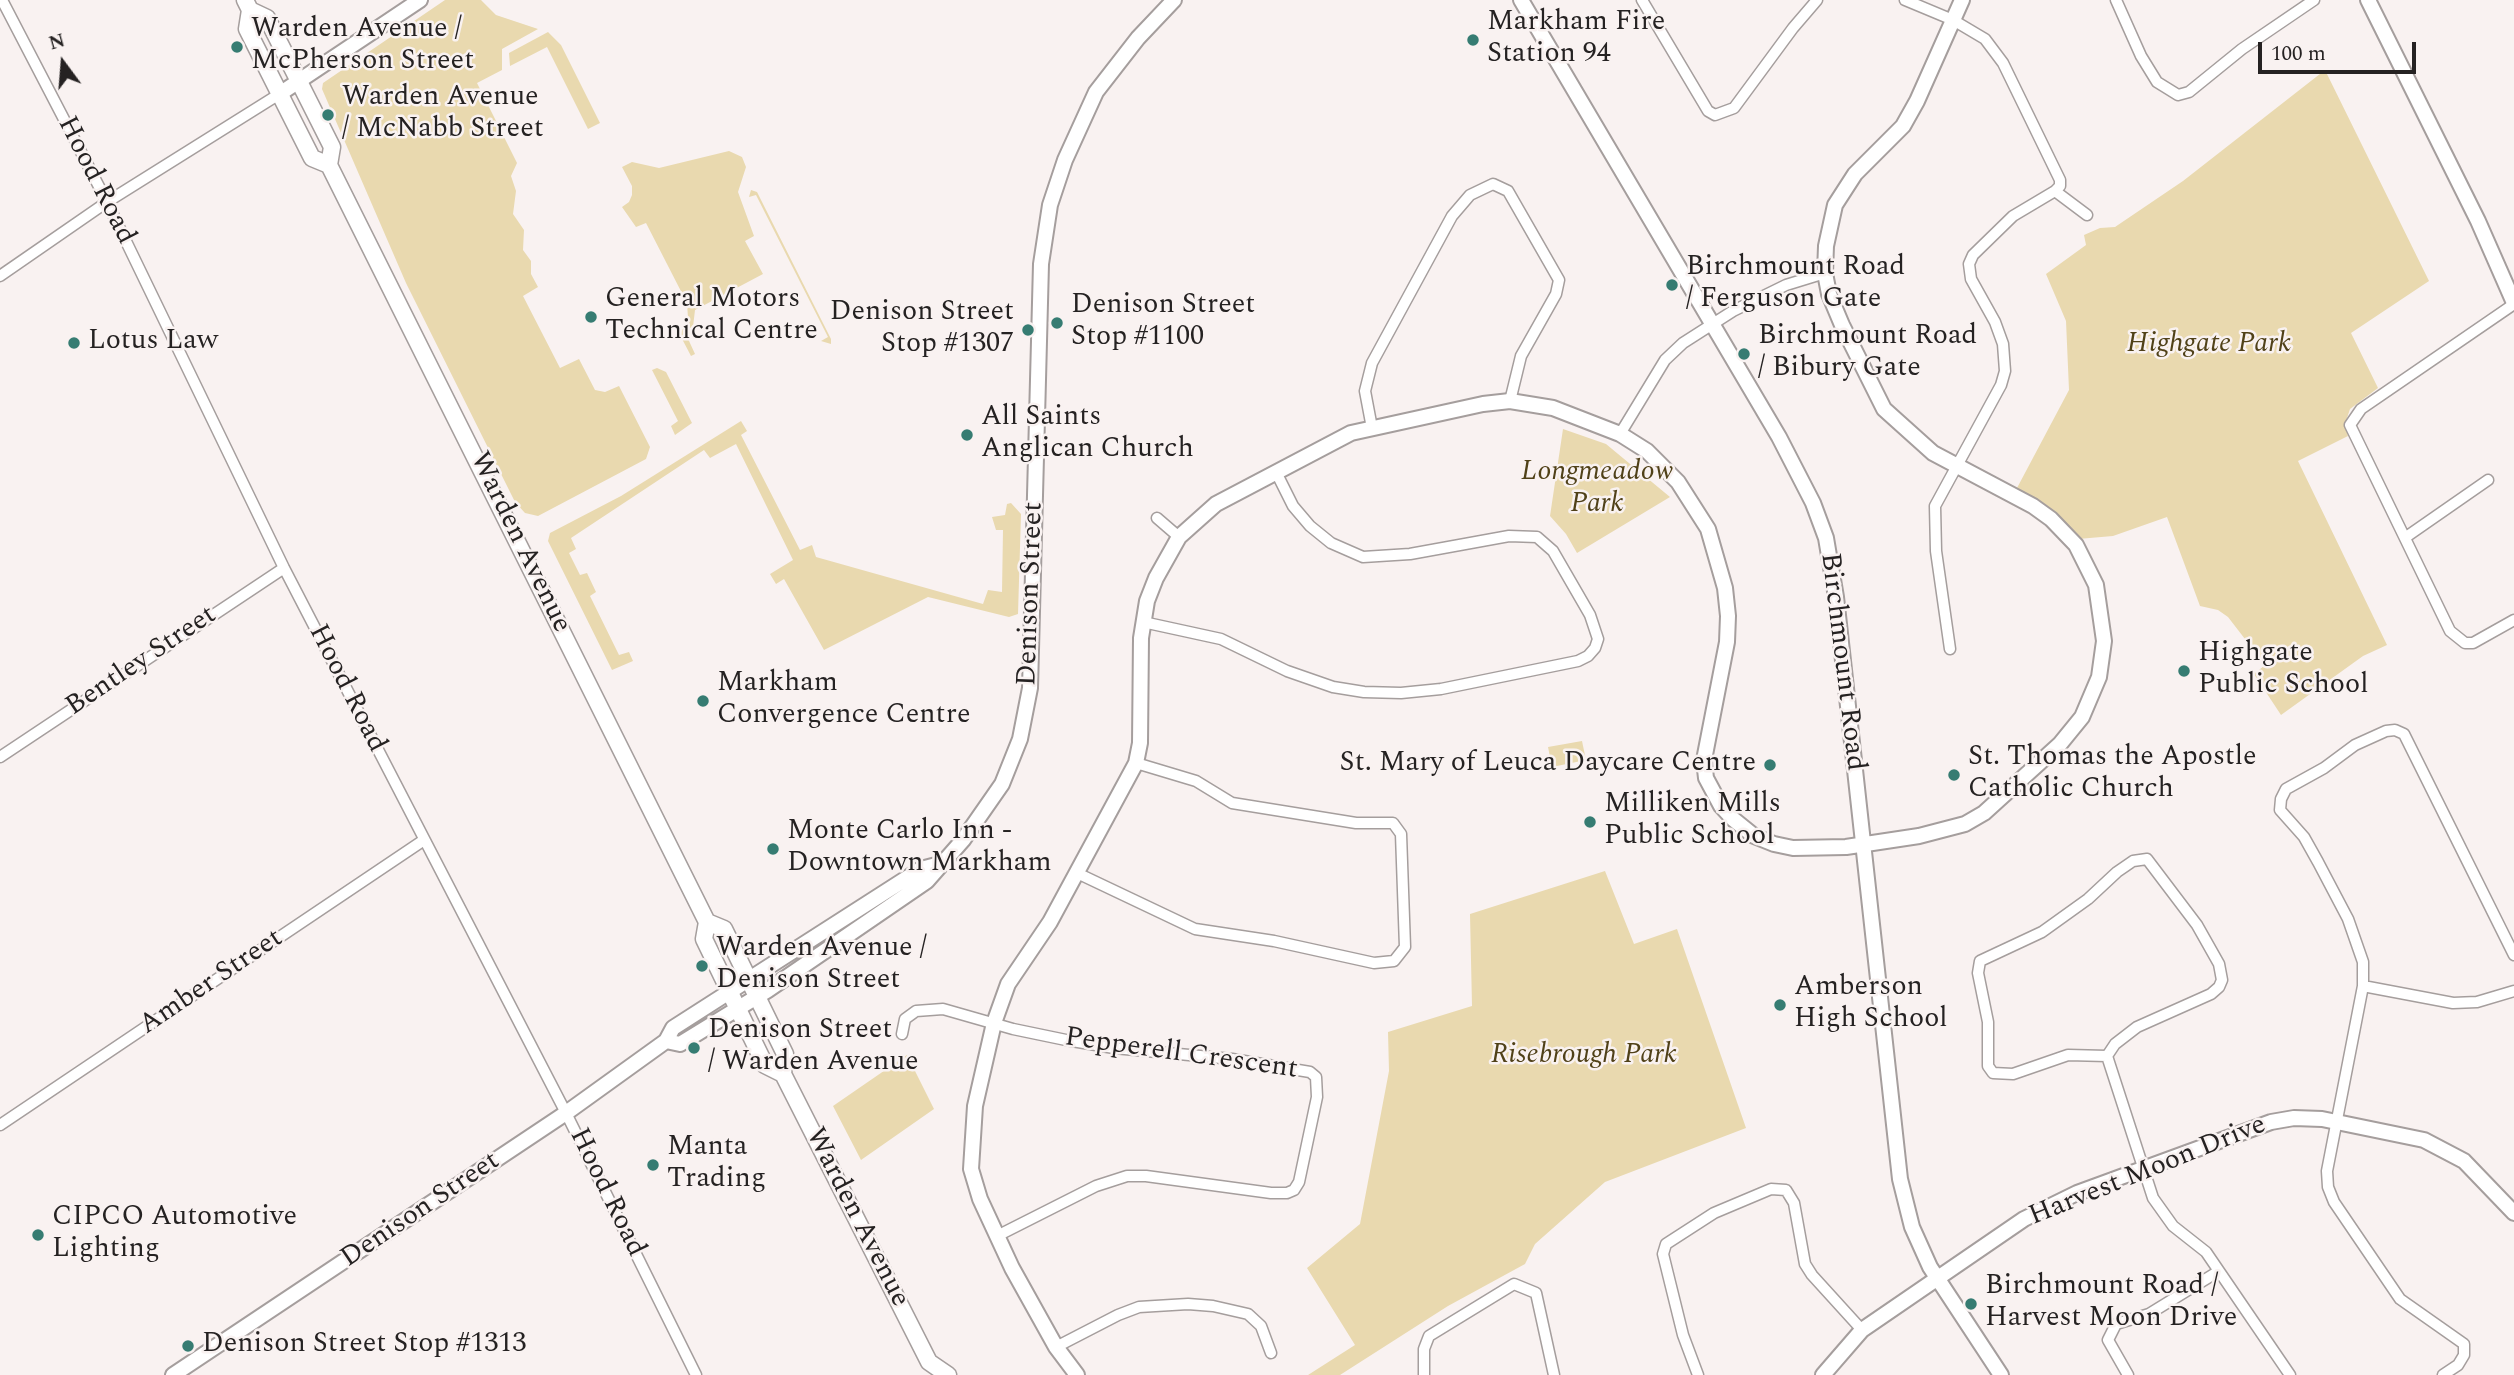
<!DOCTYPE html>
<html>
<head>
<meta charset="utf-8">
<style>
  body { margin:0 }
  #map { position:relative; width:2514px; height:1375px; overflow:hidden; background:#f9f2f1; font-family:Spectral,serif }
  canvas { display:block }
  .north { position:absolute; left:28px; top:28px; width:70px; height:70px; -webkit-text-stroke:5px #f9f2f1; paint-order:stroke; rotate:344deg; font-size:19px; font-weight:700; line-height:28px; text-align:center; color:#252222 }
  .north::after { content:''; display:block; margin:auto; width:24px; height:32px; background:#252222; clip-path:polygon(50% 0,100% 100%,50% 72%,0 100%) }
  .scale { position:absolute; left:2258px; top:42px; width:158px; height:32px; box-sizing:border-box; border:4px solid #252222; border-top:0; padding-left:9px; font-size:21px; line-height:24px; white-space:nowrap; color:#252222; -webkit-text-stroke:5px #f9f2f1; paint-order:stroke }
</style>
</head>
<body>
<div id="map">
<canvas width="2514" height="1375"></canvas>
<div class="north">N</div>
<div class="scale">100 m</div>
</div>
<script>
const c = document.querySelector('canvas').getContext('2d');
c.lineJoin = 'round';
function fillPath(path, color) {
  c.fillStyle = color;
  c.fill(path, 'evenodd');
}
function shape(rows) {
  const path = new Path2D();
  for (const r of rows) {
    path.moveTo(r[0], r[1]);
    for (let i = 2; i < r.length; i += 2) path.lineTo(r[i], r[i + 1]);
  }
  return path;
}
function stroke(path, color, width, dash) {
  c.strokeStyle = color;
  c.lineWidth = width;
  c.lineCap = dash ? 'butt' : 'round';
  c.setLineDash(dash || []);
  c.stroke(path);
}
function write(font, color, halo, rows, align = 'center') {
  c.font = font + ' Spectral,serif';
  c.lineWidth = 5;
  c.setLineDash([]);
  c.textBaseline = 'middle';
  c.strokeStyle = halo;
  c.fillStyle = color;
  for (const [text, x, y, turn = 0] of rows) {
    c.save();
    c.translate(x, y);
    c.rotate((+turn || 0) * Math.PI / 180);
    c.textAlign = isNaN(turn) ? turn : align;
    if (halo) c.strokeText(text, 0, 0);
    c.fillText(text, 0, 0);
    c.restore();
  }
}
fillPath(shape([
  [445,0,481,0,496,15,538,29,502,49,502,70,477,83,517,163,511,176,516,191,513,214,524,230,523,250,531,261,531,274,538,287,523,296,560,368,579,359,595,390,605,392,619,386,650,447,646,459,538,516,525,513,515,502,406,283,322,89,323,83],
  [548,32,561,45,600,123,588,129,547,47,510,66,509,53],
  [2325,70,2429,281,2351,333,2378,388,2350,409,2345,424,2348,436,2298,461,2387,645,2363,656,2281,715,2254,674,2265,665,2228,617,2218,610,2200,606,2167,517,2113,536,2078,539,2049,509,2017,488,2069,390,2066,321,2046,274,2086,245,2084,235,2100,228,2115,227,2183,181],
  [729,151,742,157,746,167,738,192,754,236,745,241,763,274,695,310,693,327,684,330,695,354,691,356,680,335,688,318,687,303,646,223,636,227,622,207,629,202,632,195,632,186,622,167,632,162,659,168],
  [751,190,757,192,831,339,831,344,821,341,828,337,756,195,749,197],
  [657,368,666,372,692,423,675,435,671,426,678,421,652,370],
  [741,421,747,431,741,435,800,550,812,545,816,557,983,604,988,590,1002,592,1003,530,996,530,992,517,1005,515,1007,504,1011,503,1021,514,1018,614,1009,617,928,597,824,650,784,579,776,584,770,574,793,560,736,444,710,458,704,450,571,538,576,549,569,553,580,575,587,573,596,592,590,596,619,655,629,652,633,661,612,670,548,541,550,533,621,496],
  [1563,429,1606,444,1670,497,1577,553,1566,534,1550,516],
  [1582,741,1586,760,1552,767,1548,747],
  [1605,871,1634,944,1677,929,1746,1128,1605,1182,1535,1244,1525,1264,1448,1306,1340,1375,1308,1375,1355,1345,1307,1268,1360,1224,1389,1071,1388,1032,1472,1006,1470,914],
  [907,1055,934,1109,861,1160,833,1106]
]), '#e9d9af');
const street = shape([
  [2,0,107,202,284,568,566,1113,696,1375],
  [1642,0,1708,111,1715,115,1734,108,1793,28,1817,0],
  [1905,0,1953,20,1985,39,2003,63,2060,180,2060,186,2055,191,2013,216,1973,255,1969,264,1971,279,1995,322,2003,344,2005,371,2001,385,1935,506,1936,551,1950,649],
  [2116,0,2141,56,2157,82,2178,95,2189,92,2242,49,2314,0],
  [2055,191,2087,215],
  [0,276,107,202,281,93],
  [2514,304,2361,409,2350,425,2450,631,2465,643,2473,643,2514,620],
  [1372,428,1365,391,1372,363,1452,216,1470,195,1493,184,1508,191,1559,280,1556,294,1521,356,1510,401],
  [1620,434,1665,360,1683,343,1733,311,1786,285,1825,273],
  [1157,518,1179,537],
  [2406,537,2488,480],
  [1143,622,1221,639,1287,671,1333,687,1364,692,1401,693,1441,689,1578,661,1588,656,1595,648,1598,639,1590,615,1553,551,1537,537,1509,536,1410,554,1363,557,1331,543,1310,526,1293,506,1276,472],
  [0,757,284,568],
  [2147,859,2197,925,2219,964,2222,980,2219,987,2211,994,2137,1027,2115,1044,2107,1056,2068,1055,2013,1074,1993,1073,1988,1066,1988,1022,1978,973,1980,961,2042,932,2088,899,2117,872,2133,861,2147,859],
  [1077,873,1195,929,1274,941,1374,963,1394,961,1405,947,1401,834,1393,823,1356,823,1232,803,1196,781,1136,763],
  [2363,986,2453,1003,2477,1002,2514,991],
  [902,1034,905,1019,916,1011,943,1009,1013,1029,1066,1040,1114,1048,1232,1059,1310,1072,1316,1077,1317,1097,1299,1182,1294,1190,1287,1193,1271,1193,1146,1176,1127,1176,1096,1186,997,1236],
  [2107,1056,2153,1198,2173,1226,2206,1252,2290,1375],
  [0,1125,424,840],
  [1056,1347,1118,1315,1139,1307,1188,1304,1213,1306,1248,1314,1261,1326,1271,1353],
  [1424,1375,1424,1349,1429,1336,1514,1284,1536,1293,1554,1375],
  [1698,1375,1683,1335,1663,1254,1666,1244,1714,1213,1771,1189,1786,1190,1794,1203,1805,1264,1812,1275,1862,1330],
  [2128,1375,2108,1340,2116,1324,2149,1314,2219,1271],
  [2443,1375,2458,1365,2464,1355,2464,1344,2400,1299,2334,1202,2328,1187,2327,1171,2363,986,2363,962,2348,919,2318,862,2304,837,2280,810,2281,799,2286,789,2324,768,2355,745,2386,731,2395,730,2404,734,2514,955]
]);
const secondary = shape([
  [1521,0,1779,437,1813,503,1826,538,1836,597,1900,1179,1912,1227,1930,1267,2001,1375],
  [2368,0,2478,221,2514,303],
  [281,93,420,0],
  [666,1041,680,1044,768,990,927,881,963,840,1002,784,1020,739,1030,688,1041,264,1050,205,1065,160,1096,92,1138,38,1174,0],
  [173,1375,566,1113,666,1041,673,1028,921,869,940,864],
  [1077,1375,1056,1347,1012,1268,980,1199,971,1169,975,1106,994,1023,1008,984,1050,922,1136,763,1140,743,1141,638,1147,601,1156,578,1179,537,1216,504,1351,433,1483,404,1510,401,1553,408,1620,434,1647,451,1678,482,1708,529,1725,588,1728,616,1727,642,1704,760,1706,778,1721,806,1733,819,1754,836,1774,844,1793,848,1846,847,1919,836,1965,824,1984,813,2060,744,2082,717,2099,677,2104,641,2096,585,2076,545,2051,519,2033,506,1933,453,1884,409,1842,325,1829,294,1825,273,1826,246,1835,205,1855,174,1903,126,1917,101,1962,0],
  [1823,1375,1862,1330,2024,1219,2077,1193,2271,1122,2294,1118,2322,1119,2424,1140,2464,1161,2514,1213]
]);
const primary = shape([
  [245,0,250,10,247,29,312,158,329,165],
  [250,10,267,18,332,147,329,165,707,922,704,939,765,1065,783,1074],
  [707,922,724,929,785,1054,783,1074,929,1362,948,1375]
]);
stroke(street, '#a59e9d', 13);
stroke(secondary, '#a59e9d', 18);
stroke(primary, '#a59e9d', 19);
stroke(street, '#fff', 10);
stroke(secondary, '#fff', 14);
stroke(primary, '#fff', 16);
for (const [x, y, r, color] of [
  [1473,40,7,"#367c72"],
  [237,47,7,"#367c72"],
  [328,115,7,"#367c72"],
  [1672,285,7,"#367c72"],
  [591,317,7,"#367c72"],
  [1057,323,7,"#367c72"],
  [1028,330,7,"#367c72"],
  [74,343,7,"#367c72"],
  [1744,354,7,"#367c72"],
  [967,435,7,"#367c72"],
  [2184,671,7,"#367c72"],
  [703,701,7,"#367c72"],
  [1770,765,7,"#367c72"],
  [1954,775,7,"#367c72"],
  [1590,822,7,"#367c72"],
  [773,849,7,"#367c72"],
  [702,966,7,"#367c72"],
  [1780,1005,7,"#367c72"],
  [694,1048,7,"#367c72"],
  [653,1165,7,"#367c72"],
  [38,1235,7,"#367c72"],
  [1971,1304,7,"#367c72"],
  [188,1346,7,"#367c72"]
]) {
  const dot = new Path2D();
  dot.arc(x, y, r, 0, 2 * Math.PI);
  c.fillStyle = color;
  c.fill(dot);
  stroke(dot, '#f9f2f1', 2.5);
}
write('28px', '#252222', '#f9f2f1', [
  ["Markham Fire",1487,24],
  ["Station 94",1487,56],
  ["Warden Avenue /",251,31],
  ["McPherson Street",251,63],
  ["Warden Avenue",342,99],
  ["/ McNabb Street",342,131],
  ["Birchmount Road",1686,269],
  ["/ Ferguson Gate",1686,301],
  ["General Motors",605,301],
  ["Technical Centre",605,333],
  ["Denison Street",1071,307],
  ["Stop #1100",1071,339],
  ["Denison Street",1014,314,"right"],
  ["Stop #1307",1014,346,"right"],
  ["Birchmount Road",1758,338],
  ["/ Bibury Gate",1758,370],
  ["Lotus Law",88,343],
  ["All Saints",981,419],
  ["Anglican Church",981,451],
  ["Highgate",2198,655],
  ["Public School",2198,687],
  ["Markham",717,685],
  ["Convergence Centre",717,717],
  ["St. Thomas the Apostle",1968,759],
  ["Catholic Church",1968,791],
  ["St. Mary of Leuca Daycare Centre",1756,765,"right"],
  ["Milliken Mills",1604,806],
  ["Public School",1604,838],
  ["Monte Carlo Inn -",787,833],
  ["Downtown Markham",787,865],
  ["Warden Avenue /",716,950],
  ["Denison Street",716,982],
  ["Amberson",1794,989],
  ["High School",1794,1021],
  ["Denison Street",708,1032],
  ["/ Warden Avenue",708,1064],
  ["Manta",667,1149],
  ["Trading",667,1181],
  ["CIPCO Automotive",52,1219],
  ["Lighting",52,1251],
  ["Birchmount Road /",1985,1288],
  ["Harvest Moon Drive",1985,1320],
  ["Denison Street Stop #1313",202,1346]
], 'left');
write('28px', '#252222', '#f9f2f1', [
  ["Hood Road",95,181,63],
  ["Warden Avenue",519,543,64],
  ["Denison Street",1032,594,-88],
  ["Bentley Street",142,662,-34],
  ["Birchmount Road",1841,662,83],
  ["Hood Road",346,689,63],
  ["Amber Street",212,983,-34],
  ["Pepperell Crescent",1181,1055,8],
  ["Harvest Moon Drive",2148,1172,-22],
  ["Hood Road",606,1193,64],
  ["Denison Street",421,1211,-34],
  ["Warden Avenue",856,1218,63]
]);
write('italic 28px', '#504118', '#f9f2f1', [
  ["Highgate Park",2209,346],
  ["Longmeadow",1597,474],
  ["Park",1597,506],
  ["Risebrough Park",1584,1057]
]);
</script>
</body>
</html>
